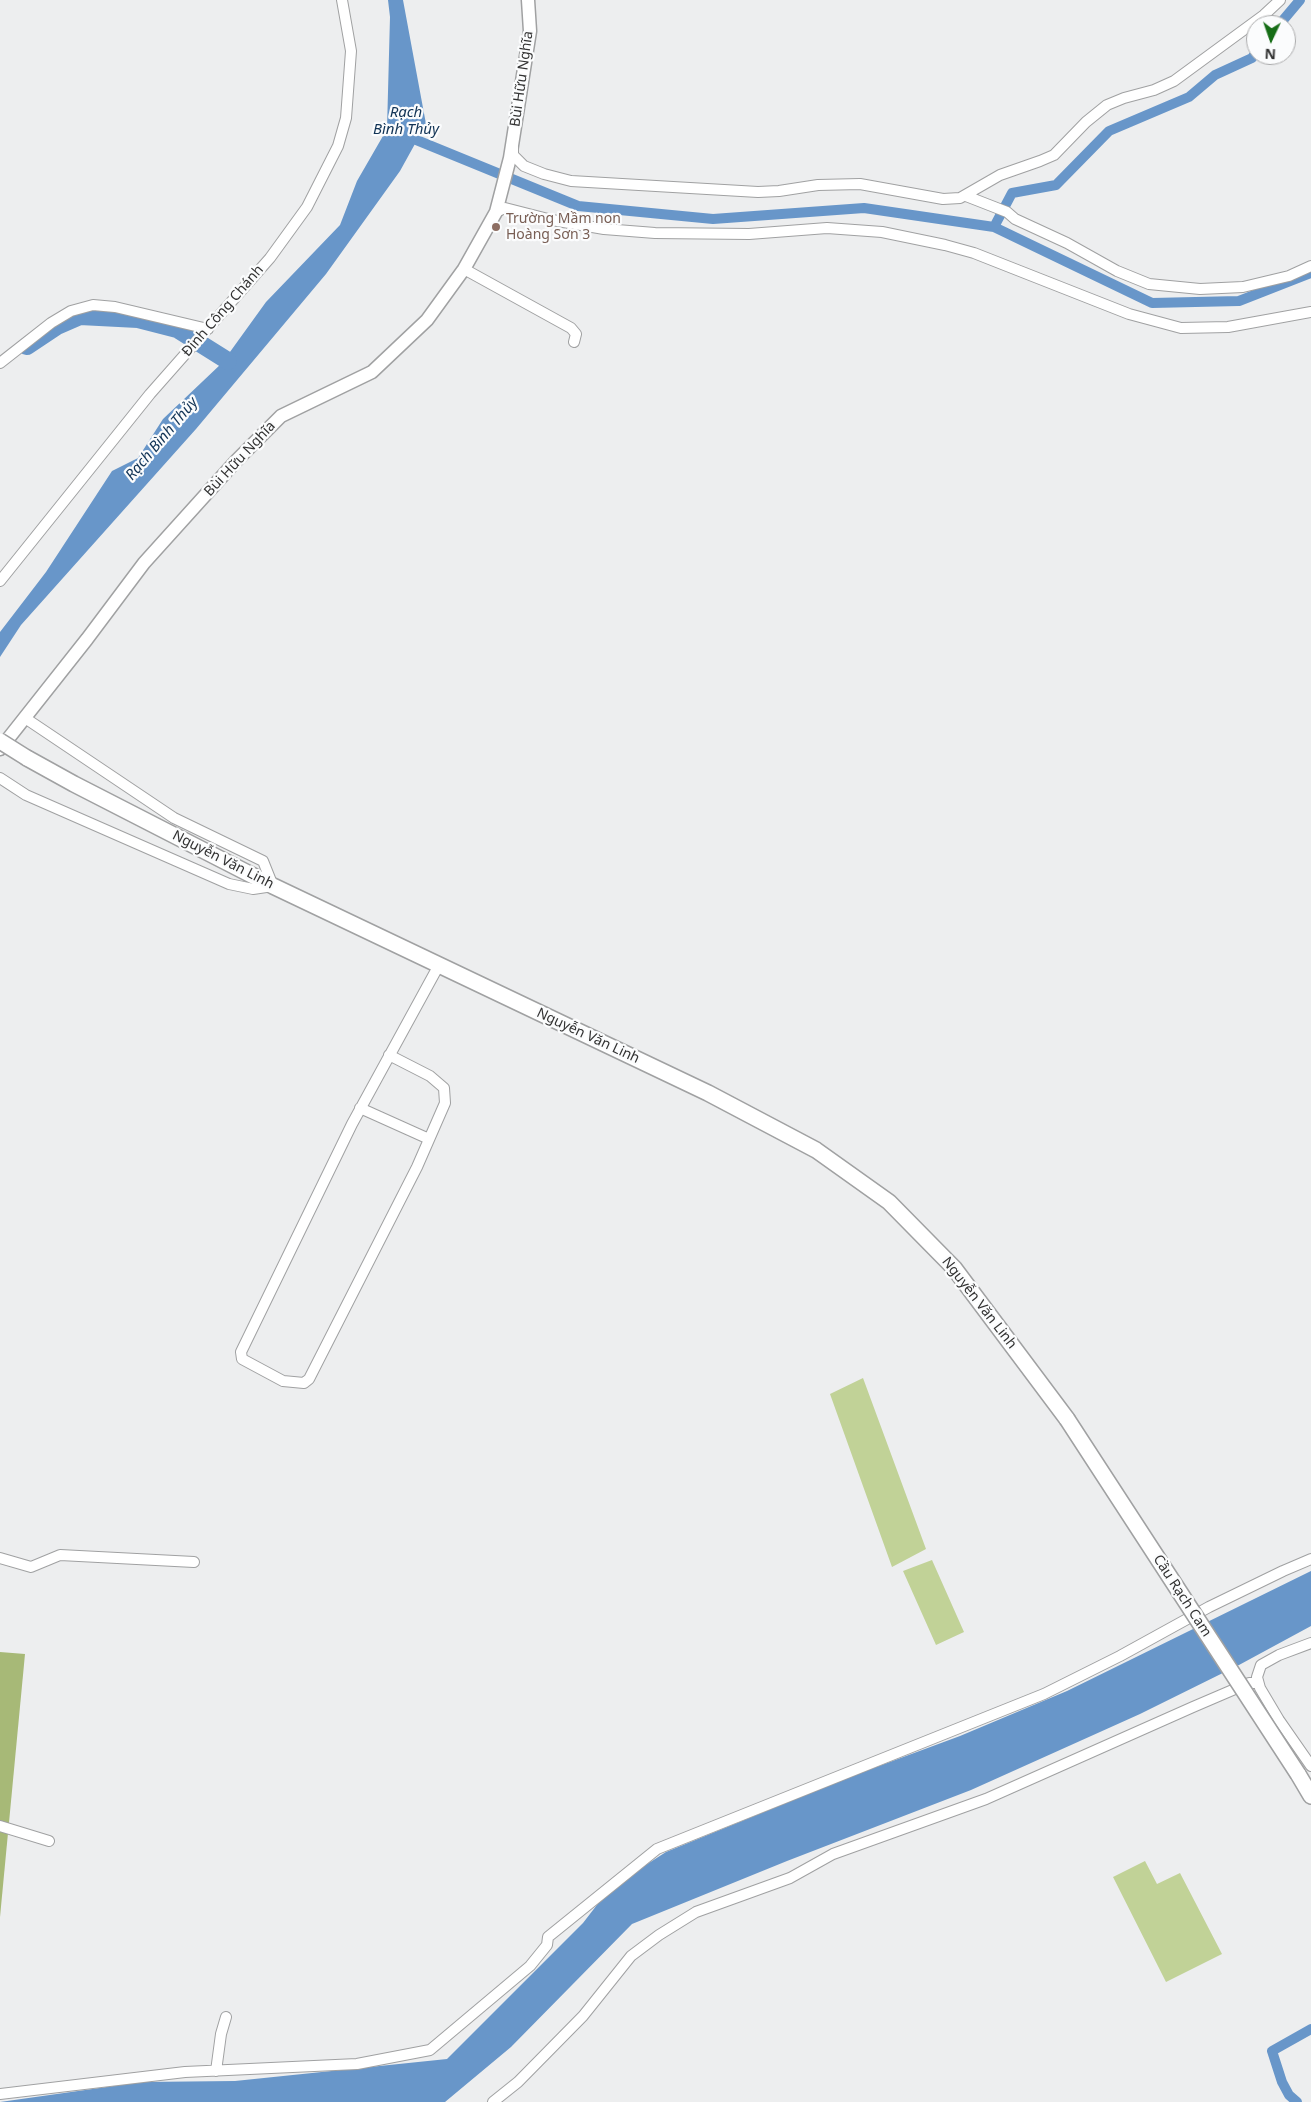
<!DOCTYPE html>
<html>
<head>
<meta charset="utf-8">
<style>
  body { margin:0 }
  #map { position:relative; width:1311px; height:2102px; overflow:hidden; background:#edeeef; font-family:"Noto Sans",sans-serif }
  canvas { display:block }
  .north { position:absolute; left:1246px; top:15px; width:50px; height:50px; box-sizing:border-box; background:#fbfcfd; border:1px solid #ababac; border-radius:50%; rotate:183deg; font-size:14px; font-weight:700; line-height:20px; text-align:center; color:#323232 }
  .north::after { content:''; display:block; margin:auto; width:18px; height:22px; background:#166d16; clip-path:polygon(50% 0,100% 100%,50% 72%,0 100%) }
</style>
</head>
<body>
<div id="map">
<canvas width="1311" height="2102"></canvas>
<div class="north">N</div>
</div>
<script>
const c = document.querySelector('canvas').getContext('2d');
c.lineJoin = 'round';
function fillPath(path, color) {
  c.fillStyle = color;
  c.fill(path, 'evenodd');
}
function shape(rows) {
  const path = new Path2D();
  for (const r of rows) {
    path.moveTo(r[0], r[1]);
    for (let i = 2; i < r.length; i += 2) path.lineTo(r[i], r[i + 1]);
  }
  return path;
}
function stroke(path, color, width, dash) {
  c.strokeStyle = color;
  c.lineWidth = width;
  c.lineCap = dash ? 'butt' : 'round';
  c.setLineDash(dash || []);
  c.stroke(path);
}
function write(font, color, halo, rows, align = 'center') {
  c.font = font + ' "Noto Sans",sans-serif';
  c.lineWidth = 4.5;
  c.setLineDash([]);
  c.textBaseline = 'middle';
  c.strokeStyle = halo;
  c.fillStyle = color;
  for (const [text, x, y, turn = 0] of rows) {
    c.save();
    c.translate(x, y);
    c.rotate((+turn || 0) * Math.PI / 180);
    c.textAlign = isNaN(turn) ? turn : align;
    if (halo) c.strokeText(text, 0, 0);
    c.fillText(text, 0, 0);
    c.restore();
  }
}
fillPath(shape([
  [863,1378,926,1549,892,1567,830,1394],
  [932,1560,964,1632,936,1645,903,1571],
  [1145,1861,1157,1884,1180,1873,1222,1954,1166,1982,1113,1877]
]), '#c1d297');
fillPath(shape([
  [0,1652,25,1654,0,1917]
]), '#a7b977');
fillPath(shape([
  [388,0,403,0,426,124,400,171,326,274,196,429,21,625,0,657,0,632,46,572,112,471,138,458,163,419,222,363,266,302,340,225,357,181,387,129,390,17],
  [1311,1571,1311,1626,1239,1665,1140,1714,971,1790,787,1861,632,1924,511,2047,445,2102,0,2102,142,2082,235,2081,447,2059,583,1923,610,1888,666,1852,852,1776,960,1736,1067,1691]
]), '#6896c9');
stroke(shape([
  [1279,25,1300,0],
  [414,139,578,206,713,219,864,208,994,227,1152,303,1239,301,1311,273],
  [994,227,1012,193,1056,185,1109,131,1189,97,1215,75,1252,58,1256,52],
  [1297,2102,1289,2095,1282,2082,1272,2051,1311,2029]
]), '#6896c9', 10);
stroke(shape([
  [27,346,57,326,80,316,138,319,177,329,228,361]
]), '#6896c9', 18);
const minor = shape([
  [513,147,513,155,524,166,544,174,571,181,758,192,779,191,818,185,860,184,943,199,960,198,1000,175,1040,161,1054,155,1086,122,1107,105,1124,98,1154,90,1174,81,1264,15,1280,0],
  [966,196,1007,212,1015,219,1067,243,1117,271,1149,284,1200,289,1243,287,1289,276,1311,266],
  [496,212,505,208,552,220,604,229,655,233,749,234,827,228,882,232,945,245,974,253,1129,314,1181,328,1228,327,1311,312],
  [464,269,571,328,576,334,574,342],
  [0,363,51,323,71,311,93,305,115,307,208,329],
  [0,581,150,394,270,258,307,207,338,146,346,118,351,51,342,0],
  [0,778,26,795,229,884,253,889,273,886,263,861,174,818,25,718],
  [389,1055,430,1076,444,1088,445,1103,417,1167,309,1379,304,1383,283,1381,242,1359,241,1352,352,1124,439,965],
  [360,1108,429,1139],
  [0,1558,31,1567,60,1555,194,1562],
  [1311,1643,1279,1655,1261,1665,1257,1677,1260,1688,1279,1720,1311,1766],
  [0,1826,49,1841],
  [216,2071,221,2034,226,2017],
  [0,2094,185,2072,357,2064,430,2050,530,1966,547,1945,548,1937,657,1849,1044,1694,1120,1656,1209,1607,1283,1571,1311,1559],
  [493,2102,518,2082,583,2016,631,1956,659,1935,696,1912,790,1878,833,1854,986,1799,1193,1707,1249,1683,1258,1683]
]);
const major = shape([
  [0,749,87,639,144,563,236,461,281,416,372,372,427,320,464,269,496,212,510,158,530,31,528,0]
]);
const highway = shape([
  [27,758,74,784,273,886,708,1093,816,1150,889,1202,954,1268,1067,1419],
  [1298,1774,1311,1796]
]);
stroke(minor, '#a0a1a2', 12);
stroke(major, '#a0a1a2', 15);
stroke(highway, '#a0a1a2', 18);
stroke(minor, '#fff', 10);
stroke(major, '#fff', 12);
stroke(highway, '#fff', 15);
const highwayBridge = shape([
  [0,741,27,758],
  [1067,1419,1298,1774]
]);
stroke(highwayBridge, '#a0a1a2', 18, []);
stroke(highwayBridge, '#fff', 15);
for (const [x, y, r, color] of [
  [496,227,5,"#8d6e63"]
]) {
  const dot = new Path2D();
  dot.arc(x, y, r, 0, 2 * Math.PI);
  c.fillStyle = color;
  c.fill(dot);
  stroke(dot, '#fbfcfd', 2);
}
write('14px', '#323232', '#fbfcfd', [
  ["Bùi Hữu Nghĩa",522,79,-82],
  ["Đinh Công Chánh",223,311,-49],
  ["Bùi Hữu Nghĩa",240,459,-47],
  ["Nguyễn Văn Linh",223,860,27],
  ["Nguyễn Văn Linh",588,1036,25],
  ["Nguyễn Văn Linh",979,1303,52],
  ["Cầu Rạch Cam",1182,1596,57]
]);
write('14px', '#785e54', '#fbfcfd', [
  ["Trường Mầm non",506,219],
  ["Hoàng Sơn 3",506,235]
], 'left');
write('italic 15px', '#135', '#fbfcfd', [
  ["Rạch",406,113],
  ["Bình Thủy",406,130],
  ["Rạch Bình Thủy",162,439,-50]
]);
</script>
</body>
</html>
